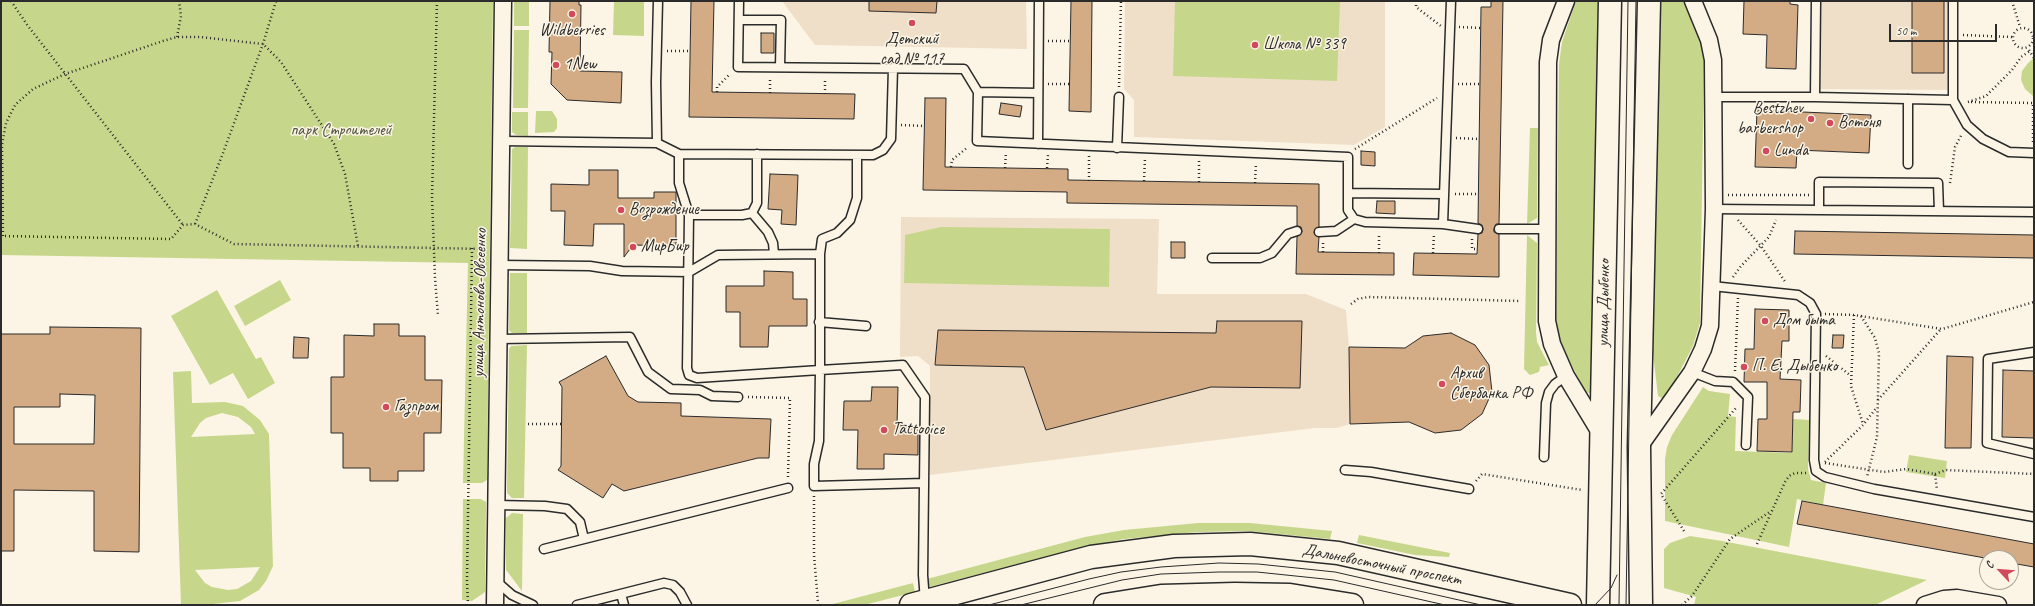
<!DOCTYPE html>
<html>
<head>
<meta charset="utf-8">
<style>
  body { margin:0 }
  #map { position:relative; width:2035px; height:606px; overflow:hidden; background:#fcf5e5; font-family:Caveat,sans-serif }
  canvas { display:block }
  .frame { position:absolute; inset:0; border:2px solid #2b2b2b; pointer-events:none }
  .north { position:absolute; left:1979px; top:550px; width:40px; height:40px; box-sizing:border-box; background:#fcf5e5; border:1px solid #a8a49b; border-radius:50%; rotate:296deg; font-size:11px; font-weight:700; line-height:16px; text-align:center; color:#2b2b2b }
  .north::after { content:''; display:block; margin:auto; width:14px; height:18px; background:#d1495b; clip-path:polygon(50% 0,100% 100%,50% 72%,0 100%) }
  .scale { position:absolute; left:1889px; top:24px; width:108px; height:18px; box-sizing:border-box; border:2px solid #2b2b2b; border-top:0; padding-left:5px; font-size:12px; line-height:14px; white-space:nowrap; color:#2b2b2b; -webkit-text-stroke:3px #fcf5e5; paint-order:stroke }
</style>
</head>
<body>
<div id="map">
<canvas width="2035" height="606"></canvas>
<div class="frame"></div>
<div class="north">С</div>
<div class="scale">50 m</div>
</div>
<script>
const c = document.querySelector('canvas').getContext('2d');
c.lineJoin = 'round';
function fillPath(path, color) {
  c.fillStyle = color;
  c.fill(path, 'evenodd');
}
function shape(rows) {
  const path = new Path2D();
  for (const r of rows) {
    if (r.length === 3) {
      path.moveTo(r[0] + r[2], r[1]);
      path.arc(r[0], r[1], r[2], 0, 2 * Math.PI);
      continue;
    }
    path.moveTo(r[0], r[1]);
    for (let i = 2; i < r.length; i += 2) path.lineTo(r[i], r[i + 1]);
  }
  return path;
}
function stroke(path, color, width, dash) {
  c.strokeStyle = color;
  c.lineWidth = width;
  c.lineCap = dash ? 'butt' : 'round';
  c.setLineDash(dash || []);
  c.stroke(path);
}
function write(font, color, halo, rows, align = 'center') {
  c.font = font + ' Caveat,sans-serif';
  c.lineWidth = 3;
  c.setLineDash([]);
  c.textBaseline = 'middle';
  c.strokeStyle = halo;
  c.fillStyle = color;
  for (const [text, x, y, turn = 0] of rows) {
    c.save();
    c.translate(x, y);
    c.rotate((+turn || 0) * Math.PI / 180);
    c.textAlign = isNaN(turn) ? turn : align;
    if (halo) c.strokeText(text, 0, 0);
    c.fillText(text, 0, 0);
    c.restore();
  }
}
fillPath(shape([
  [782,1,1026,1,1027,49,815,45],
  [1125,1,1385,1,1385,127,1354,145,1134,137,1134,100,1124,89],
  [1819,1,1949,1,1948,90,1818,89],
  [901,217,1159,219,1157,294,1306,294,1346,310,1349,347,1350,424,1337,428,1315,428,930,475,930,366,918,356,900,357]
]), '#f0dfc8');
fillPath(shape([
  [1,1,493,1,487,480,482,483,463,483,468,263,1,255],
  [514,1,529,1,529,26,514,26],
  [614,1,644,2,644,36,613,35],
  [1175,1,1340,1,1337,81,1173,76],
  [1576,1,1603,1,1593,389,1591,393,1588,393,1585,391,1560,343,1556,325,1559,64,1562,42],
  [1657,1,1685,1,1701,43,1704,61,1700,323,1693,346,1666,398,1663,399,1658,396,1652,345],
  [514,30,529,30,528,108,513,108],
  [2034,58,2034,97,2025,89,2021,80,2022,71,2028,63],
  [536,111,552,111,557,119,557,128,554,132,535,133],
  [512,112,528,112,528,136,516,135,512,132],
  [1530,128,1538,128,1537,218,1527,224],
  [515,147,528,147,527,249,510,248,512,149],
  [941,227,1110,229,1109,287,904,283,905,235],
  [1527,235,1537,243,1536,332,1537,342,1549,365,1540,367,1539,372,1530,375,1524,369],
  [510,273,527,273,527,333,512,333,509,330],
  [280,280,291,300,245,326,234,306],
  [217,290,256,359,261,357,275,383,248,399,233,373,210,385,171,316],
  [527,345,524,498,512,498,507,493,509,349,511,346],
  [191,371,192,403,225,402,243,406,260,420,269,434,273,566,266,581,259,590,240,601,204,605,181,605,173,372],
  [222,413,238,417,251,427,255,434,191,437,200,423,206,418],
  [260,567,251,581,237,589,228,590,212,587,205,583,195,570],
  [1703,387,1709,391,1730,394,1728,416,1736,417,1735,451,1792,453,1793,419,1809,420,1808,469,1811,480,1826,483,1823,505,1797,499,1789,547,1665,521,1665,459,1667,447,1672,435],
  [1909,455,1947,461,1945,478,1906,472],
  [463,499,481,499,486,502,485,592,472,601,462,600],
  [512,513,523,514,522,591,506,570,506,518],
  [1198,523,1250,523,1332,531,1330,539,1248,531,1198,532,1124,539,1087,546,929,587,927,579,1085,537,1124,530],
  [1359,535,1450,553,1449,557,1415,555,1357,543],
  [1690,536,1722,541,1927,580,1875,605,1694,605,1696,597,1664,588,1664,549,1670,543],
  [913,583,915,592,864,605,829,605]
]), '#c6d78b');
const building = shape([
  [550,1,579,1,579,5,581,5,580,71,622,72,621,103,567,100,551,84,552,52,549,52,550,1],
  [691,1,714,1,712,92,855,94,854,119,689,117,691,1],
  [869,1,937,1,936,13,869,11,869,1],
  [1071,1,1092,1,1091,112,1069,111,1071,1],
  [1491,1,1503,1,1499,224,1496,224,1494,229,1494,232,1499,234,1499,277,1413,275,1414,253,1477,254,1478,234,1482,233,1483,229,1482,225,1478,223,1481,7,1491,7,1491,1],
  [1744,1,1790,1,1790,4,1798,5,1796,69,1766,68,1767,35,1743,34,1744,1],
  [1912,1,1944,1,1944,73,1912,73,1912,1],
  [761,33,774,33,774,53,761,53,761,33],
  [925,98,946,98,945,167,1068,169,1068,180,1319,184,1319,227,1314,232,1315,235,1319,237,1318,252,1394,253,1394,275,1296,274,1297,237,1302,232,1301,227,1297,226,1297,206,1067,203,1067,192,923,190,925,98],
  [1001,103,1022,106,1020,117,999,114,1001,103],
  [1757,110,1871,115,1869,153,1797,150,1796,168,1755,167,1757,110],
  [1361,151,1375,152,1375,166,1361,165,1361,151],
  [589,170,618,170,618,198,654,198,654,192,676,192,676,246,633,245,624,257,624,224,594,224,593,246,564,245,565,211,551,211,551,184,589,185,589,170],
  [770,174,798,175,796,225,781,224,782,210,768,209,770,174],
  [1377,201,1395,201,1395,214,1376,213,1377,201],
  [1795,231,2034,235,2034,258,1794,254,1795,231],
  [1171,242,1185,242,1185,258,1171,258,1171,242],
  [764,271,793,272,793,299,807,299,807,326,769,326,768,347,740,347,740,312,726,312,726,286,764,286,764,271],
  [1755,309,1789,310,1789,341,1782,341,1780,379,1801,380,1800,412,1793,412,1792,452,1757,451,1758,419,1767,419,1767,382,1744,382,1745,349,1754,349,1755,309],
  [1217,321,1302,321,1300,388,1211,387,1046,430,1024,367,935,365,938,330,1216,333,1217,321],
  [374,324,399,324,399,336,425,336,425,380,442,380,441,433,424,433,424,471,398,471,398,481,370,481,370,468,343,468,343,433,331,433,331,377,344,377,344,335,374,336,374,324],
  [50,327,141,328,139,552,94,551,94,491,14,490,14,551,1,551,1,334,50,334,50,327],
  [60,394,95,395,94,444,14,444,14,407,60,407,60,394],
  [1451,333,1475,345,1489,365,1492,392,1482,414,1461,430,1435,433,1409,422,1350,424,1349,347,1405,348,1423,336,1451,333],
  [1833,335,1844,335,1843,348,1832,348,1833,335],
  [294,337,309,338,308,358,293,358,294,337],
  [606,356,628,396,638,402,681,403,681,416,771,419,769,458,758,458,624,491,612,484,603,498,558,470,561,466,562,387,559,382,606,356],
  [1947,356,1973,357,1971,448,1945,448,1947,356],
  [2003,370,2034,371,2034,438,2002,437,2003,370],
  [872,387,898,387,897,425,918,426,918,455,884,454,884,469,857,469,858,430,843,430,844,401,871,401,872,387],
  [1802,501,2034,544,2034,567,2011,563,2011,558,1985,558,1797,524,1802,501]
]);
fillPath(building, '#d3ab85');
stroke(building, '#2b2b2b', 1);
const lane = shape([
  [658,1,656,82,657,143,679,154],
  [739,1,738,67,964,69,978,92],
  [739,20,781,20,780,67],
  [893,68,891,139,883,150,873,155,679,154,679,183,689,215,687,368,689,375,697,378,820,370,819,441,814,464,814,486,924,483],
  [1038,93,978,92,977,141,1348,157,1348,210,1354,219,1365,222,1443,224,1478,229],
  [1715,97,1815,97,1816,1],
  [1815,97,1953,100,1953,1],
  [1908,99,1908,164],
  [1953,100,1967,125,1983,139,2009,152,2034,153],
  [501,141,657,143],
  [1038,144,1039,1],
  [1117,148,1119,97],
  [1348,193,1444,194],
  [1714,209,2034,212],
  [1819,210,1819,182,1938,183,1939,211],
  [752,213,768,232,773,243,774,254],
  [689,215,742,215,752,213,757,203,757,154],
  [1443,224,1451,1],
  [1499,229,1547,229],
  [1319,232,1336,231,1354,219],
  [820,254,822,239,837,233,850,220,857,198,857,155],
  [1212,258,1260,258,1272,253,1288,234,1297,231],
  [499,265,590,266,622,271,689,272,718,255,820,254,820,370,903,365,925,397,923,575,925,601],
  [1712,286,1798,295,1810,303,1816,314,1814,460,1816,471,1825,477,1874,489,2034,517],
  [819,322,866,326],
  [499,339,630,337,648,372,671,389,700,390,712,396,738,397],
  [2034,352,1988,359,1987,443,2034,454],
  [1692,372,1715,381,1733,382,1748,397,1746,445],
  [1544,457,1546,403,1549,392,1555,384,1566,376],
  [1345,470,1371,472,1469,489],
  [496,505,545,506,567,509,580,522,584,539],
  [544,549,788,488],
  [496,581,512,595,533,605],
  [621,594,624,605],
  [577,605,664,583,673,585,680,592,687,605]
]);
const street = shape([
  [1566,1,1551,40,1548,62,1547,321,1552,344,1566,376,1601,434],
  [1639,447,1692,372,1703,349,1710,326,1714,209,1713,60,1709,40,1693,1],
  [495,605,503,1],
  [1925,605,1944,599,1957,598,1998,605]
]);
const secondary = shape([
  [911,605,1091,557,1174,546,1250,544,1338,553,1570,605],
  [1105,605,1161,596,1235,594,1290,595,1352,605],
  [1598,605,1610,1],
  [1641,605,1639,447,1649,1]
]);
stroke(lane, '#2b2b2b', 11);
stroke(street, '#2b2b2b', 19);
stroke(secondary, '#2b2b2b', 25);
stroke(shape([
  [11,1,28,26,183,225],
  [437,1,432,197,435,278,438,316],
  [1416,1,1416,7,1441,26],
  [2012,1,2020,27],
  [1459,27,1481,28],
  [2023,38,10],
  [1963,35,2012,37],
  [177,37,181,16,179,1],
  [1048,41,1070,41],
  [2029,50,2034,58],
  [667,51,690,51],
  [1048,84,1069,84],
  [1458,84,1480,84],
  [1119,87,1121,1],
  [717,92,717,87,730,74],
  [770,93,770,77],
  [825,94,825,78],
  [1968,102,1986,96,2012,70,2021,57,2030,51],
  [1971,102,2034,103],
  [901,125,924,126],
  [1456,138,1479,139],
  [2033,142,2033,103],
  [1355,149,1437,98],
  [951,167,952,160,968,147],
  [1005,168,1006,152],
  [1047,168,1048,155],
  [1089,181,1089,155],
  [1144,181,1145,158],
  [1199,182,1199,161],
  [1255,183,1256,163],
  [1950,183,1955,147,1962,134],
  [1455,194,1478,194],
  [1728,195,1809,195],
  [1738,220,1761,246,1786,283],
  [195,224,223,153,263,44,276,1],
  [1,236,171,239,183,225,195,224,234,244,485,249],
  [3,236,2,145,6,123,15,105,33,89,65,74,163,41,177,37,200,37,263,44,281,62,334,144,345,174,358,246],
  [1472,239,1472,249,1478,249],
  [1323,252,1323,242],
  [1379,253,1379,233],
  [1433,253,1434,234],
  [1733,277,1741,266,1769,237,1776,220],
  [1351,304,1358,299,1368,297,1520,301],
  [1825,314,1854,315,1942,329,2034,302],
  [1854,315,1851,386,1863,424],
  [1861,316,1875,338,1879,353,1877,437,1867,477],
  [1826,356,1851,376],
  [1735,371,1738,298],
  [748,397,790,398,788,477],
  [1878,400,1941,329],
  [528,424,561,424],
  [1825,462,1863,425,1877,407],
  [1825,463,1884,472,1906,469,1935,474,1937,490],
  [1935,474,1946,470,2034,474],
  [1476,481,1482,474,1582,490],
  [814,496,814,555,818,603],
  [1684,531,1661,494,1736,408],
  [1757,544,1785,482,1789,476,1795,473,1807,473],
  [468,605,467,581,472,248],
  [1682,605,1692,596,1730,539,1771,511]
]), '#2b2b2b', 2.5, [1, 3]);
stroke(lane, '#fcf5e5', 8);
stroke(street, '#fcf5e5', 16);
stroke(secondary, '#fcf5e5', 22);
stroke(shape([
  [989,605,1089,579,1121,572,1161,567,1219,563,1258,564,1335,572,1481,605],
  [1021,605,1122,580,1161,574,1219,572,1257,572,1334,580,1445,605],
  [1595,605,1611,588,1617,575],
  [1619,605,1628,1],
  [1626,605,1636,1]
]), '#2b2b2b', 1);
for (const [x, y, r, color] of [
  [572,14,4,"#d1495b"],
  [912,23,4,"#d1495b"],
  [1255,45,4,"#d1495b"],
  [556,65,4,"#d1495b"],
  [1811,119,4,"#d1495b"],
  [1830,123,4,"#d1495b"],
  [1766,151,4,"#d1495b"],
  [621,210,4,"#d1495b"],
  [633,247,4,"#d1495b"],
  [1765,321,4,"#d1495b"],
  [1744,367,4,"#d1495b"],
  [1442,384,4,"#d1495b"],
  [386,407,4,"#d1495b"],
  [884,430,4,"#d1495b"]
]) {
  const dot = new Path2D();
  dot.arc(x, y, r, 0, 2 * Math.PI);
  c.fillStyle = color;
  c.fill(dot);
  stroke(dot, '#fcf5e5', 1.5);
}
write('17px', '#2b2b2b', '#fcf5e5', [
  ["Wildberries",572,31,"center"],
  ["Детский",912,40,"center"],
  ["сад № 117",912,60,"center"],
  ["Школа № 339",1263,45],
  ["1New",564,65],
  ["Bestzhev",1803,109,"right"],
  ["barbershop",1803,129,"right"],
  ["Вотоня",1838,123],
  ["Lunda",1774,151],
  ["Возрождение",629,210],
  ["МирБир",641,247],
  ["Дом быта",1773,321],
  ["П. Е. Дыбенко",1752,367],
  ["Архив",1450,374],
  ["Сбербанка РФ",1450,394],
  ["Газпром",394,407],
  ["Tattooice",892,430]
], 'left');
write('17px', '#525643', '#fcf5e5', [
  ["парк Строителей",341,131]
]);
write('17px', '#2b2b2b', '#fcf5e5', [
  ["улица Антонова-Овсеенко",480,303,-89],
  ["улица Дыбенко",1604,303,-89],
  ["Дальневосточный проспект",1382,565,11]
]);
</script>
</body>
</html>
